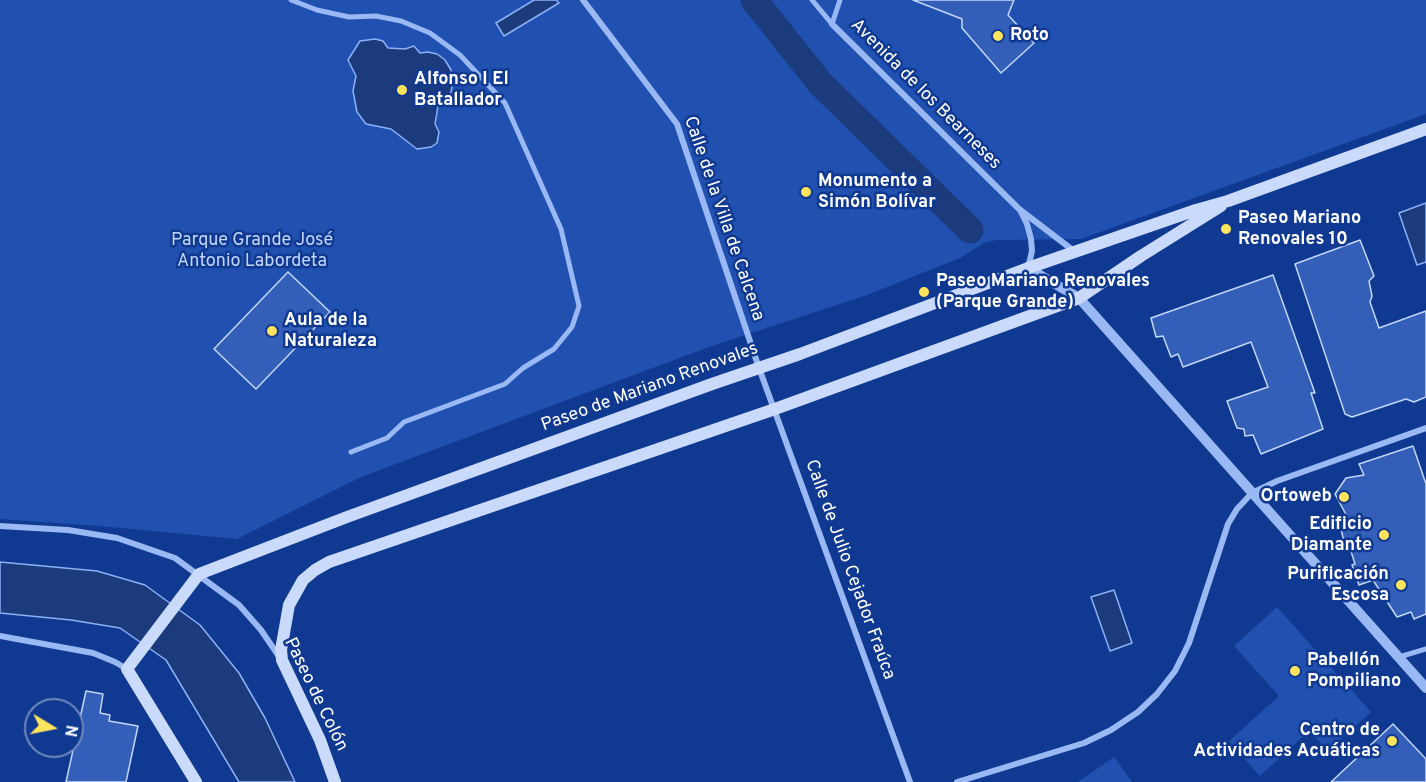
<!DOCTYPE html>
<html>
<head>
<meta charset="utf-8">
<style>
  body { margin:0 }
  #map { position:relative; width:1426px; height:782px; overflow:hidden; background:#103991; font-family:Overpass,sans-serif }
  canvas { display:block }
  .north { position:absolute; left:24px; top:698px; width:60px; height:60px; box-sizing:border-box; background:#103991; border:2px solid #7088bd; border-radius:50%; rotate:100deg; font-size:16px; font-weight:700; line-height:24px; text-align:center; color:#fff }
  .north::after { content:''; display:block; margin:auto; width:21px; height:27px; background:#ffe35d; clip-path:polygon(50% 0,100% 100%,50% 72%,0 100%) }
</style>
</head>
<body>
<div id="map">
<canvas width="1426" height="782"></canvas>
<div class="north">N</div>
</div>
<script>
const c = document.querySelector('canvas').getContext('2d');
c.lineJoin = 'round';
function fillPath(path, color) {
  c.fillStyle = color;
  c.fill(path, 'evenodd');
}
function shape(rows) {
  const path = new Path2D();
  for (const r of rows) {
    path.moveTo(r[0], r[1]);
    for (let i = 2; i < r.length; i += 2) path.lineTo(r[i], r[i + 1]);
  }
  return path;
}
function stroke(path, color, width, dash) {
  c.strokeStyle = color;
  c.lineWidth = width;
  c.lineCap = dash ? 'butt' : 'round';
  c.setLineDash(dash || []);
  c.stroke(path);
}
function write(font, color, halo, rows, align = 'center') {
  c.font = font + ' Overpass,sans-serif';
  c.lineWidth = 5;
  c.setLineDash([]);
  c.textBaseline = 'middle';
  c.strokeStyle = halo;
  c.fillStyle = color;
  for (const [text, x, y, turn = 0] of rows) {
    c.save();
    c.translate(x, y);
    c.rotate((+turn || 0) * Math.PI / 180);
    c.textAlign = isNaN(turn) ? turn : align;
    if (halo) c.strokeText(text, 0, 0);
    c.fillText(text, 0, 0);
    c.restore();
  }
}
fillPath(shape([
  [0,0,1426,0,1426,114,1081,239,996,240,984,243,960,258,867,295,709,347,393,465,359,478,237,539,100,526,0,519],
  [1277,607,1371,712,1328,751,1309,731,1260,776,1229,741,1279,696,1234,646],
  [1114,757,1132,782,1078,782]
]), '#2151b0');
const water = shape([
  [534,0,556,0,559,3,504,36,496,23,534,0],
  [375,39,383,41,388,48,405,49,414,46,420,53,428,52,437,54,445,60,451,70,453,80,451,92,444,104,438,106,435,124,439,132,437,143,431,147,417,149,391,129,366,124,357,112,353,91,356,76,348,60,360,41,375,39],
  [1426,203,1426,262,1417,265,1399,213,1426,203],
  [0,562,97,571,145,585,200,625,239,673,265,718,295,782,239,782,166,660,120,628,71,620,0,613,0,562],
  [1114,590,1132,643,1110,651,1091,597,1114,590]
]);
fillPath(water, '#1c3b7d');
stroke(water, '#8cb1f7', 1.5);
stroke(shape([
  [754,0,820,83,970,230]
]), '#1c3b7d', 27);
const building = shape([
  [913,0,1014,0,1008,15,1034,43,1001,73,962,28,962,19,913,0],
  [1360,240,1374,276,1369,281,1372,296,1370,302,1379,328,1426,311,1426,397,1414,402,1406,399,1352,417,1345,414,1295,264,1360,240],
  [288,272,330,312,256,389,214,349,288,272],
  [1273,275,1315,393,1311,393,1323,429,1261,454,1253,435,1245,436,1244,429,1237,428,1227,401,1268,387,1251,342,1183,367,1178,354,1171,357,1163,336,1156,337,1151,318,1273,275],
  [1413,446,1426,484,1426,614,1414,619,1411,612,1397,617,1373,580,1359,585,1352,565,1355,564,1349,545,1345,547,1340,524,1350,522,1335,494,1346,478,1364,475,1359,464,1413,446],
  [86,691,103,694,100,713,110,715,109,721,138,726,126,782,66,782,86,691],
  [1393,724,1426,759,1426,782,1331,782,1393,724]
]);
fillPath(building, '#345fb9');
stroke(building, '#c2d6fe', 1.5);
stroke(shape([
  [291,0,317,10,349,17,376,16,401,21,430,33,460,55,505,103,561,229,579,306,572,327,554,349,523,368,505,384,404,422,387,438,351,452],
  [812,0,832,24],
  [832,24,840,0],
  [1399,657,1426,649]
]), '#9ab8f3', 5);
stroke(shape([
  [583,0,677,124,759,368,910,782],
  [832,24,1019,209,1074,251],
  [1021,212,1027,224,1031,239,1032,251,1028,268],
  [0,526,68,530,117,538,175,558,239,605,261,630,278,655],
  [0,636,93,653,115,662,127,669],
  [957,782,1084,743,1111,730,1138,712,1157,694,1175,671,1189,643,1228,524,1237,509,1252,493,1277,481,1426,428]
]), '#9ab8f3', 6);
stroke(shape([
  [1028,268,1079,298,1426,688]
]), '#9ab8f3', 10);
stroke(shape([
  [196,782,127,669,199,574,347,517,712,384,800,354,1028,268,1196,210,1228,201,1426,129],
  [335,782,320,740,282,660,281,650,289,605,303,580,315,570,329,562,775,409,1079,298,1141,256,1221,206]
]), '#cadafd', 12);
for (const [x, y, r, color] of [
  [998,36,6,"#ffe35d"],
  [402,90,6,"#ffe35d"],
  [806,192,6,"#ffe35d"],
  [1226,229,6,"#ffe35d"],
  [924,292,6,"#ffe35d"],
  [272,331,6,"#ffe35d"],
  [1344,497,6,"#ffe35d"],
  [1384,535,6,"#ffe35d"],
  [1401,585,6,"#ffe35d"],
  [1295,671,6,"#ffe35d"],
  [1392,741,6,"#ffe35d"]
]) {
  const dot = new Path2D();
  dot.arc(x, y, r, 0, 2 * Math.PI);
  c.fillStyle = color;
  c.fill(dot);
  stroke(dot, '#103991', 2);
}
write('bold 18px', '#fff', '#103991', [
  ["Roto",1010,36],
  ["Alfonso I El",414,80],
  ["Batallador",414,101],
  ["Monumento a",818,182],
  ["Simón Bolívar",818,203],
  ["Paseo Mariano",1238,219],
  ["Renovales 10",1238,240],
  ["Paseo Mariano Renovales",936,282],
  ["(Parque Grande)",936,303],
  ["Aula de la",284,321],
  ["Naturaleza",284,342],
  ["Ortoweb",1332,497,"right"],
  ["Edificio",1372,525,"right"],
  ["Diamante",1372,546,"right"],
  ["Purificación",1389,575,"right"],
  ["Escosa",1389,596,"right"],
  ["Pabellón",1307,661],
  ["Pompiliano",1307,682],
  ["Centro de",1380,731,"right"],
  ["Actividades Acuáticas",1380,752,"right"]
], 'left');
write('18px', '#fff', '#103991', [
  ["Avenida de los Bearneses",925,95,45],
  ["Calle de la Villa de Calcena",723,219,71],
  ["Paseo de Mariano Renovales",650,388,-20],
  ["Calle de Julio Cejador Fraúca",849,570,70],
  ["Paseo de Colón",315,695,64]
]);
write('18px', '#c2d6fe', '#103991', [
  ["Parque Grande José",252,241],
  ["Antonio Labordeta",252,262]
]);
</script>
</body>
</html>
